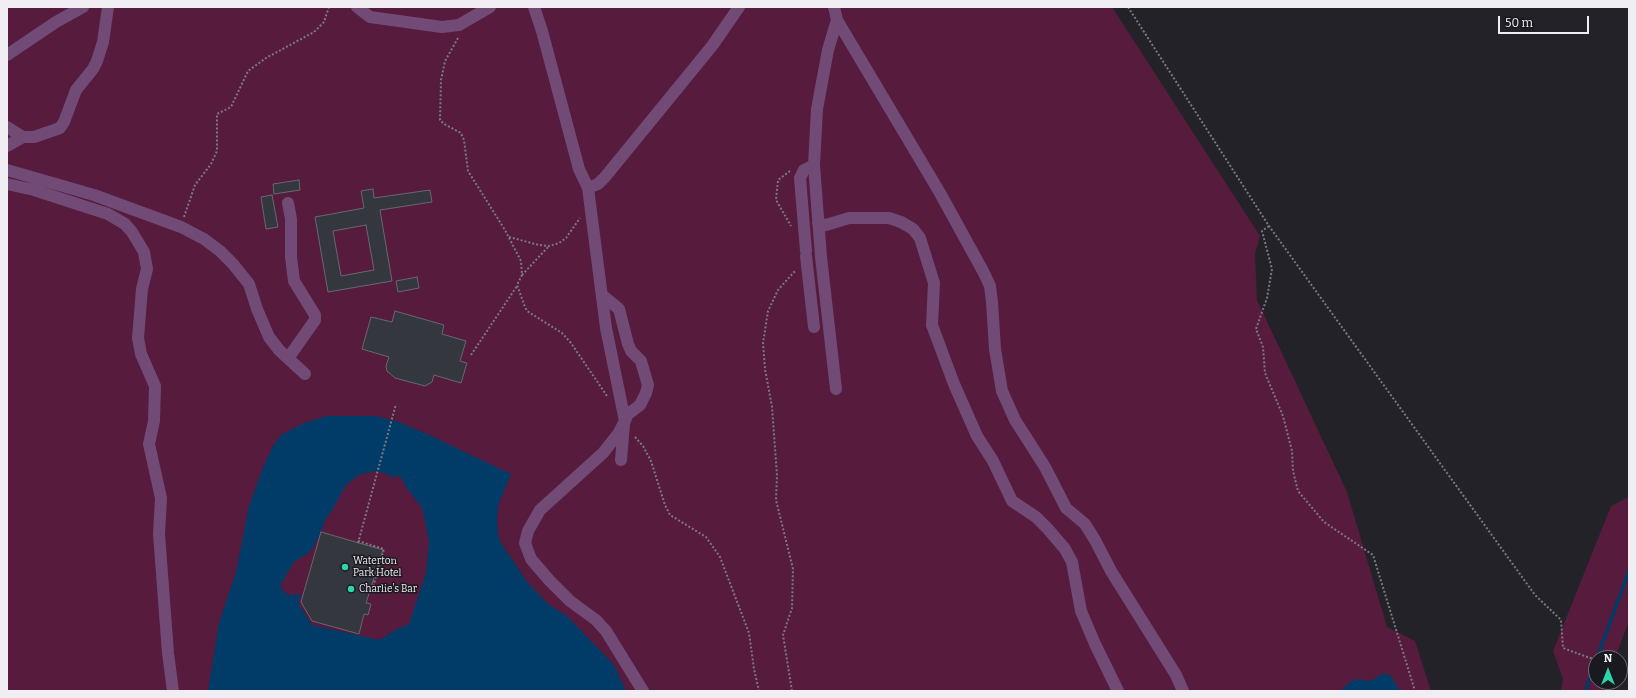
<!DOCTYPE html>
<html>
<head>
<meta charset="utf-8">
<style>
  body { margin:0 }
  #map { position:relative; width:1636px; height:698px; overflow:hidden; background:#242229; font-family:Bitter,serif }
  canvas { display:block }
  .frame { position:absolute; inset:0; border:8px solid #f0eef3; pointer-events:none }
  .north { position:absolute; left:1588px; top:650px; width:40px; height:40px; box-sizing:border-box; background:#1b1920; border:1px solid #706e74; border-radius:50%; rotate:0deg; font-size:11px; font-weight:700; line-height:16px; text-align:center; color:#f0eef3 }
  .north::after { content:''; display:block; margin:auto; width:14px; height:18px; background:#2dd5ab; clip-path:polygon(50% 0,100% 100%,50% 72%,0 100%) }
  .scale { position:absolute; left:1498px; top:16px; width:91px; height:18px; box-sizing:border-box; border:2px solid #f0eef3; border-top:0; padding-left:5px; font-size:12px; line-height:14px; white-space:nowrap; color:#f0eef3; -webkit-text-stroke:3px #1b1920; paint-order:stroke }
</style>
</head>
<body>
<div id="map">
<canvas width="1636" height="698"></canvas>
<div class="frame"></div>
<div class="north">N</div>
<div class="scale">50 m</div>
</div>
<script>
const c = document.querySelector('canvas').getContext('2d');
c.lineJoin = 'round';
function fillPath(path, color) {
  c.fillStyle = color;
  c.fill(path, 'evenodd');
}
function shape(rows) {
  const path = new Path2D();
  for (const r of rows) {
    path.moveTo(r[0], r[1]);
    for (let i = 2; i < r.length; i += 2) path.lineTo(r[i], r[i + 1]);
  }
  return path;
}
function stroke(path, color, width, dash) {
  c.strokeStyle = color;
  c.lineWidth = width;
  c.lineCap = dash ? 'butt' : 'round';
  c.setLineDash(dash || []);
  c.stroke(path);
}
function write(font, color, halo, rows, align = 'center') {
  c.font = font + ' Bitter,serif';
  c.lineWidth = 3;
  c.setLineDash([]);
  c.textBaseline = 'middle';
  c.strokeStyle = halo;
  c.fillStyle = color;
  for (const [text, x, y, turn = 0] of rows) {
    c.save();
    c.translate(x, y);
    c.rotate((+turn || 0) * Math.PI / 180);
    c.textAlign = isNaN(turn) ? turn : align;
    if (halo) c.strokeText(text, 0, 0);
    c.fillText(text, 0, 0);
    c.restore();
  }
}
fillPath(shape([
  [7,7,1112,7,1260,236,1255,254,1257,300,1347,492,1387,627,1415,641,1431,691,7,691],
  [1629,497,1629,621,1615,658,1596,658,1596,682,1605,682,1602,691,1561,691,1563,679,1553,651,1611,506]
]), '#561b3d');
fillPath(shape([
  [326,416,375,416,396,421,425,433,511,474,499,503,497,516,498,535,501,543,528,583,548,604,568,617,614,665,626,691,208,691,219,623,236,572,249,506,263,467,273,446,281,435,302,424],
  [375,471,387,474,394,478,396,475,404,480,403,483,422,508,429,541,426,573,409,624,395,630,380,640,312,625,298,603,301,594,288,595,281,589,281,584,294,562,311,551,320,534,326,518,331,512,346,485,359,475],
  [1384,673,1391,676,1400,691,1342,691,1343,688,1355,679,1370,681]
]), '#003c67');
stroke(shape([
  [1597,658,1629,571],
  [1585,691,1596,662]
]), '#003c67', 3.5);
const building = shape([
  [299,180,300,190,274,194,273,184,299,180],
  [373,189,374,198,430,190,432,202,380,210,392,281,328,292,315,217,364,208,361,191,373,189],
  [366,225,374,270,341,276,333,231,366,225],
  [272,195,278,227,266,229,261,197,272,195],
  [417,277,419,288,398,292,396,281,417,277],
  [395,311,444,325,442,334,466,341,460,361,467,363,461,383,434,375,432,382,425,386,395,378,387,371,386,366,389,357,362,349,371,317,392,322,395,311],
  [321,532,383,550,366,603,371,604,368,615,364,614,359,634,312,621,301,602,321,532]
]);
fillPath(building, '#35373f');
stroke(building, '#656871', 1);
stroke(shape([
  [1128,7,1269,226,1535,595,1561,620,1563,648,1590,658,1597,658],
  [458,38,445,61,441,80,440,120,444,124,461,133,464,140,468,171,505,230,521,261,522,275,517,285,525,307,527,311,562,333,571,343,607,396],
  [790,171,778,180,776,200,791,226],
  [184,217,195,185,211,164,217,151,217,114,231,107,248,71,266,58,314,32,324,22,329,7],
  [1269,226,1262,231,1272,269,1267,298,1256,329,1263,347,1265,373,1283,416,1292,451,1293,471,1298,491,1324,522,1373,555,1415,691],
  [509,237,539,245,549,246,559,243,566,238,580,218],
  [522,275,549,246],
  [471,355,517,286],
  [635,437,643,446,651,461,665,505,670,515,706,537,720,557,749,633,754,669,759,691],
  [358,541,384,549,373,587,363,584],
  [358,543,396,404],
  [1620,665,1629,670],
  [792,691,783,635,792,608,793,569,776,500,777,475,772,407,765,369,763,343,768,311,778,290,795,271]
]), '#7b797f', 2, [2, 2]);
stroke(shape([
  [357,7,370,17,442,27,459,25,490,7],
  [534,7,542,31,579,169,588,188,606,328,625,421,627,415,640,405,646,393,648,385,641,361,631,351,628,344,619,309,602,295],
  [834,7,837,20,940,193,984,273,990,286,992,302,995,349,1002,391,1015,420,1045,467,1066,508,1085,524,1095,540,1111,571,1176,675,1183,691],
  [7,55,56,22,83,7],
  [7,127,23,137,34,137,60,128,64,122,76,90,93,69,97,61,103,42,108,7],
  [7,146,23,137],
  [7,170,94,195,181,227,204,239,220,251,233,264,249,284,257,309,269,337,279,350,305,374],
  [7,184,34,190,108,214,125,224,132,232,144,252,147,269,142,289,138,338,141,354,155,386,154,421,149,444,161,498,159,534,168,653,173,691],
  [588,188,598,184,605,177,712,46,739,7],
  [288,203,291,219,291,257,294,281,315,315,315,320,289,357],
  [818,223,826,225,849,218,889,218,901,222,913,229,920,238,934,283,932,325,954,384,977,436,993,461,1012,501,1036,517,1048,529,1065,549,1072,562,1081,611,1095,644,1118,691],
  [806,251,800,178,804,170,814,165],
  [806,256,814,327],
  [836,389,821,257,814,165,817,109,828,50,837,20],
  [625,421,618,434,603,453,540,510,528,531,525,543,531,559,549,580,570,601,596,620,606,631,643,691],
  [621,460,624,424]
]), '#714b75', 12);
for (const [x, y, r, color] of [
  [345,567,4,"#2dd5ab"],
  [351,589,4,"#2dd5ab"]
]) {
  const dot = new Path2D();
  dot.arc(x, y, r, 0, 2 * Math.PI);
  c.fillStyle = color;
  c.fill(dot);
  stroke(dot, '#1b1920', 1.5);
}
write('10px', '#f0eef3', '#1b1920', [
  ["Waterton",353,561],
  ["Park Hotel",353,573],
  ["Charlie's Bar",359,589]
], 'left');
</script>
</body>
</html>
